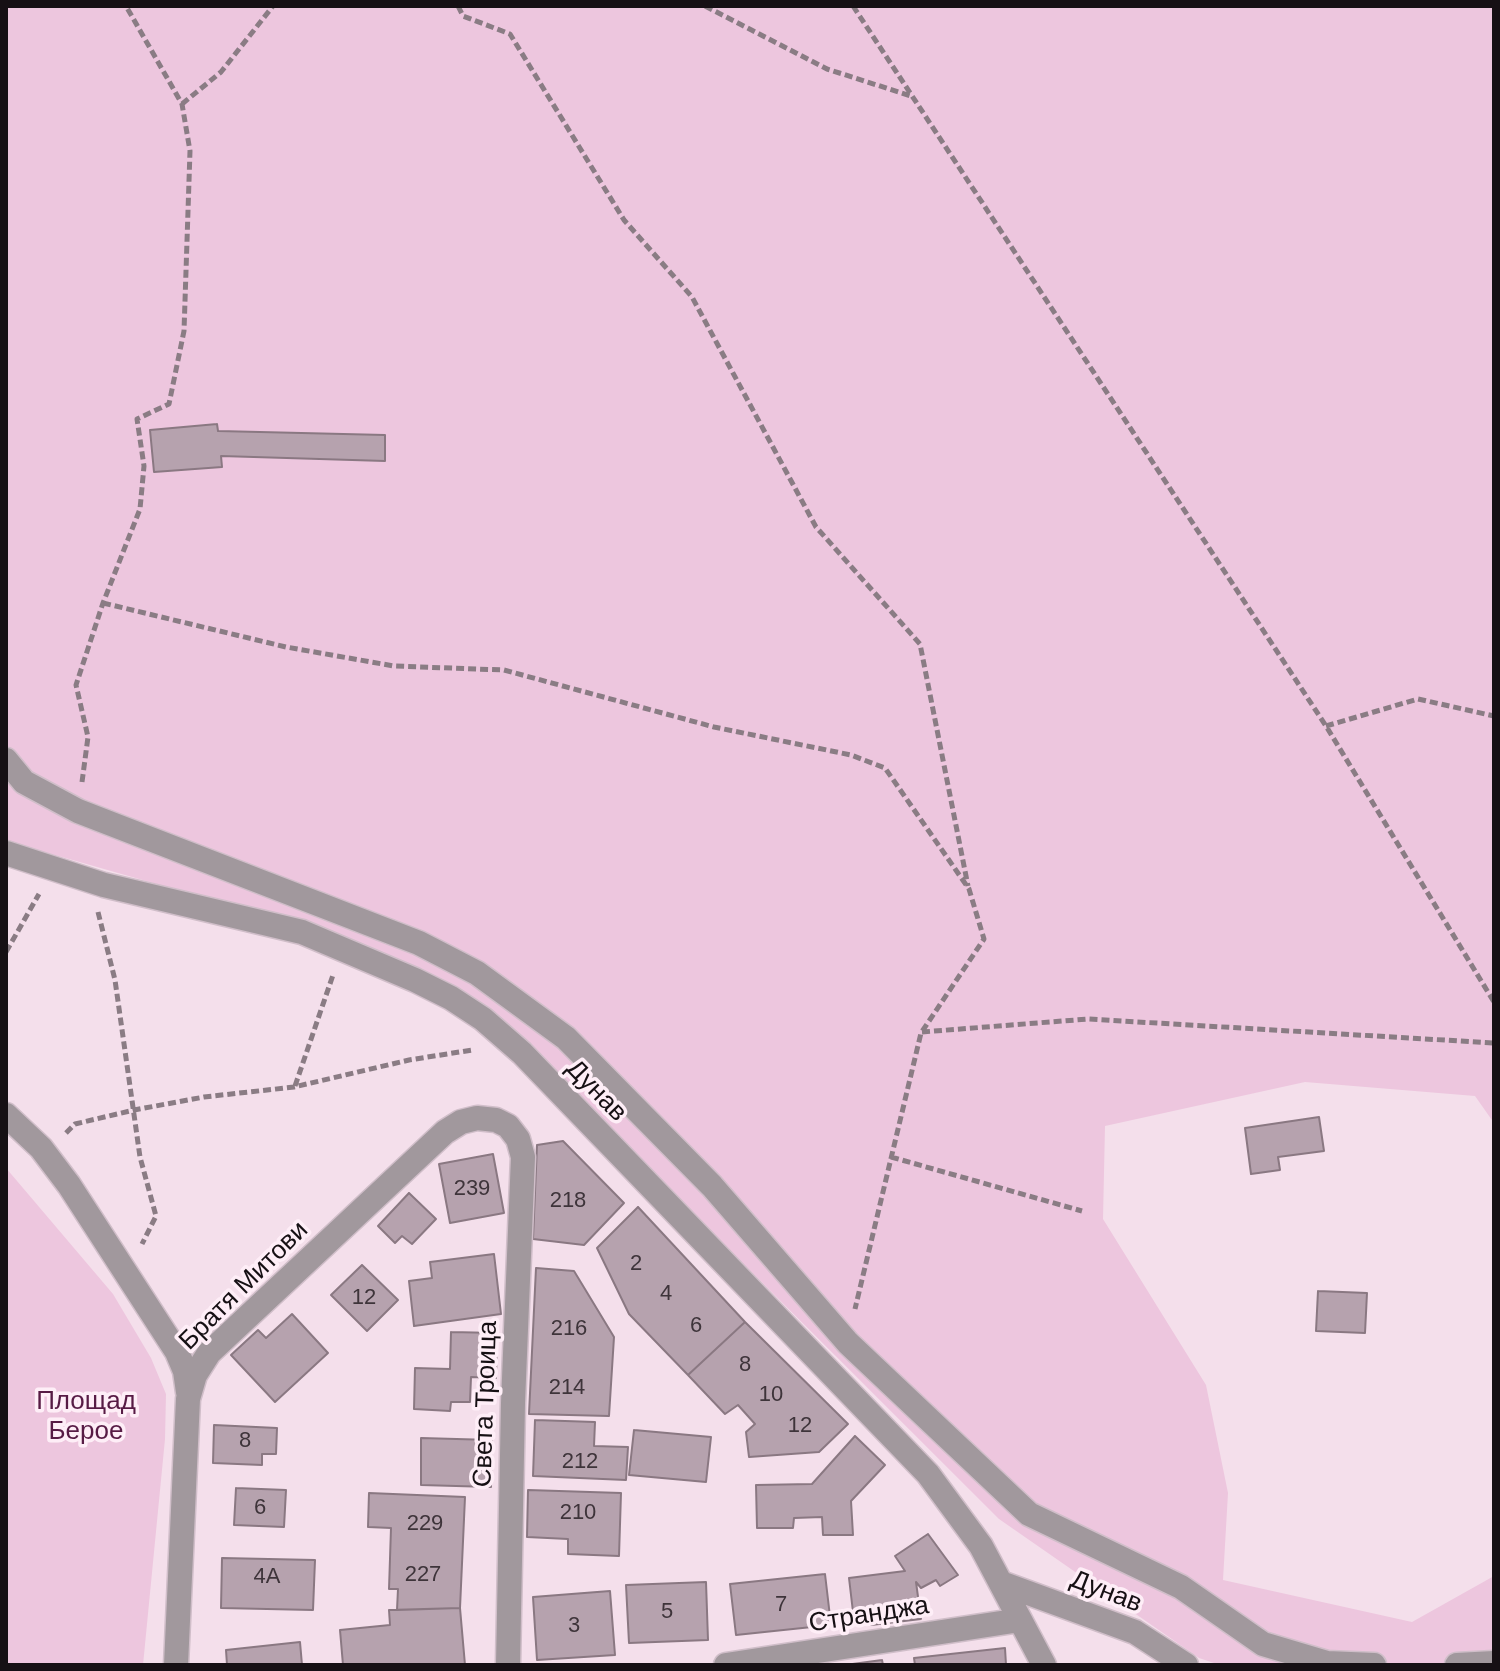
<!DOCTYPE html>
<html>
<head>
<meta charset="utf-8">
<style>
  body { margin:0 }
  #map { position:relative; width:1500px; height:1671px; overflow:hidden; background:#f4dfeb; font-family:Helvetica,sans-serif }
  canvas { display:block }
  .frame { position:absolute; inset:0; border:8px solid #161014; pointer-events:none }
</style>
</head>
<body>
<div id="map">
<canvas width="1500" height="1671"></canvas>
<div class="frame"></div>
</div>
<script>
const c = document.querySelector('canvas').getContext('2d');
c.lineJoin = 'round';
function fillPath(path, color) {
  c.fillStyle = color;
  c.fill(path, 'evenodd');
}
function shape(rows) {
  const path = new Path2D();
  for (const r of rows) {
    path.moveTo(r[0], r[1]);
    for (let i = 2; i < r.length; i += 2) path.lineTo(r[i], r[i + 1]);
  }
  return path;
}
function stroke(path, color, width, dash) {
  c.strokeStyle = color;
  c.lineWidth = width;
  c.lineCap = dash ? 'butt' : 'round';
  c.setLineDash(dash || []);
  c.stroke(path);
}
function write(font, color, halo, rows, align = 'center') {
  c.font = font + ' Helvetica,sans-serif';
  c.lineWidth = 7;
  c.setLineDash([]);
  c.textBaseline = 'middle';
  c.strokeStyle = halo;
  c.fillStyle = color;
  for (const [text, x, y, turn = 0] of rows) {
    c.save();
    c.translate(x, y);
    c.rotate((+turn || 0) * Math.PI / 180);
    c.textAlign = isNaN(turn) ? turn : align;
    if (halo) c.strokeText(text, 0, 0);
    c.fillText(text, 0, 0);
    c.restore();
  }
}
fillPath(shape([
  [6,6,1494,6,1494,1123,1475,1096,1305,1082,1105,1126,1103,1219,1206,1385,1228,1493,1223,1580,1412,1622,1494,1576,1494,1665,1220,1665,1199,1658,999,1519,518,1039,216,901,6,841],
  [6,1168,113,1294,151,1358,166,1394,165,1439,143,1665,6,1665]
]), '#edc6de');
const building = shape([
  [217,424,218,431,385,435,385,461,221,456,222,467,154,472,150,430,217,424],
  [1319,1117,1324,1151,1278,1157,1280,1170,1251,1174,1245,1128,1319,1117],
  [563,1141,624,1203,584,1245,533,1239,537,1145,563,1141],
  [493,1154,504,1213,450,1223,439,1164,493,1154],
  [409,1193,436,1219,412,1244,402,1236,395,1243,378,1226,409,1193],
  [638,1207,745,1322,688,1375,629,1314,597,1248,638,1207],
  [494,1254,501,1314,414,1326,409,1281,432,1278,430,1262,494,1254],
  [362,1265,398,1300,367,1331,331,1295,362,1265],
  [536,1268,574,1271,614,1337,609,1416,529,1414,536,1268],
  [1318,1291,1367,1293,1365,1333,1316,1331,1318,1291],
  [292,1314,328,1353,275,1402,231,1355,258,1330,266,1338,292,1314],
  [745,1322,848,1424,819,1452,749,1457,746,1432,755,1424,738,1405,725,1414,688,1375,745,1322],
  [451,1332,497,1333,496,1378,471,1377,470,1402,451,1402,450,1411,414,1409,415,1368,450,1369,451,1332],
  [535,1420,595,1422,594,1446,628,1447,626,1480,533,1476,535,1420],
  [214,1425,277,1428,276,1454,262,1454,262,1465,213,1463,214,1425],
  [634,1430,711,1437,706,1482,629,1475,634,1430],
  [855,1436,885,1465,851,1501,853,1535,823,1535,822,1517,794,1518,793,1528,757,1528,756,1485,812,1484,855,1436],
  [421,1438,492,1440,491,1487,421,1485,421,1438],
  [236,1488,286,1490,284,1527,234,1525,236,1488],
  [528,1490,621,1493,619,1556,568,1554,568,1539,527,1537,528,1490],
  [369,1493,465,1497,460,1608,397,1610,398,1589,389,1589,391,1528,368,1527,369,1493],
  [928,1534,958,1575,940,1586,936,1580,921,1588,916,1582,921,1619,871,1625,870,1610,853,1612,849,1578,905,1571,895,1556,928,1534],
  [222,1558,315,1560,313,1610,221,1608,222,1558],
  [825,1574,831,1625,736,1635,730,1584,825,1574],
  [706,1582,708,1640,629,1643,626,1585,706,1582],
  [610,1591,615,1655,537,1660,533,1597,610,1591],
  [460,1608,465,1665,343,1665,340,1630,390,1625,389,1610,460,1608],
  [300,1642,302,1665,227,1665,226,1650,300,1642],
  [1005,1648,1006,1665,915,1665,914,1658,1005,1648],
  [882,1660,883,1665,845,1665,882,1660]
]);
fillPath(building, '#b6a2ae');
stroke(building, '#8a7882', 2);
const minor = shape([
  [6,760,24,782,78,811,419,943,477,973,566,1038,712,1186,848,1343,1029,1514,1181,1587,1263,1644,1327,1663,1374,1665],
  [6,853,104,885,302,932,415,980,451,998,483,1019,522,1053,928,1474,981,1546,1044,1665],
  [6,1115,41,1148,69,1185,177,1352,185,1371,188,1392],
  [1001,1583,1135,1632,1186,1665],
  [176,1665,188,1399,195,1375,209,1353,445,1132,461,1122,477,1118,496,1120,508,1126,518,1139,523,1157,513,1403,508,1665],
  [726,1665,1020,1620],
  [1457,1665,1494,1663]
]);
stroke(minor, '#d0bec9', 27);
stroke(shape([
  [458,6,463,16,510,34,624,220,692,297,816,527,920,644,968,886],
  [705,6,827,69,911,96],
  [853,6,1326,726,1494,1002],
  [182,104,221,72,273,6],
  [103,603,286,647,394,666,504,670,714,727,851,755,885,768,969,889,984,939,921,1033,855,1309],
  [1326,726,1418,699,1494,716],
  [82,782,88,737,76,685,103,603,140,509,144,466,137,419,169,404,184,331,190,151,182,104,126,6],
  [98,912,115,980,140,1157,156,1216,142,1244],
  [6,952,39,894],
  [922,1032,1088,1019,1494,1043],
  [295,1086,333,975],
  [66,1133,75,1124,134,1110,204,1097,294,1087,409,1060,472,1050],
  [891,1157,1082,1211]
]), '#8a7c84', 5, [8, 4]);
stroke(minor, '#a1989d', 24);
write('22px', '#3e343a', null, [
  ["239",472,1189],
  ["218",568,1201],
  ["2",636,1264],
  ["4",666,1294],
  ["12",364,1298],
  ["6",696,1326],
  ["216",569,1329],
  ["8",745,1365],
  ["214",567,1388],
  ["10",771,1395],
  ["12",800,1426],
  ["8",245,1441],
  ["212",580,1462],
  ["6",260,1508],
  ["210",578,1513],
  ["229",425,1524],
  ["227",423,1575],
  ["4A",267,1577],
  ["7",781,1605],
  ["5",667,1612],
  ["3",574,1626]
]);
write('26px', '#161014', '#feeef7', [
  ["Дунав",596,1091,46],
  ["Братя Митови",244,1286,-45],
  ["Света Троица",486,1404,-88],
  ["Дунав",1106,1592,21],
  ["Странджа",869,1615,-9]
]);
write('26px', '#571b45', '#feeef7', [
  ["Площад",86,1402],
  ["Берое",86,1432]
]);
</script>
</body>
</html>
